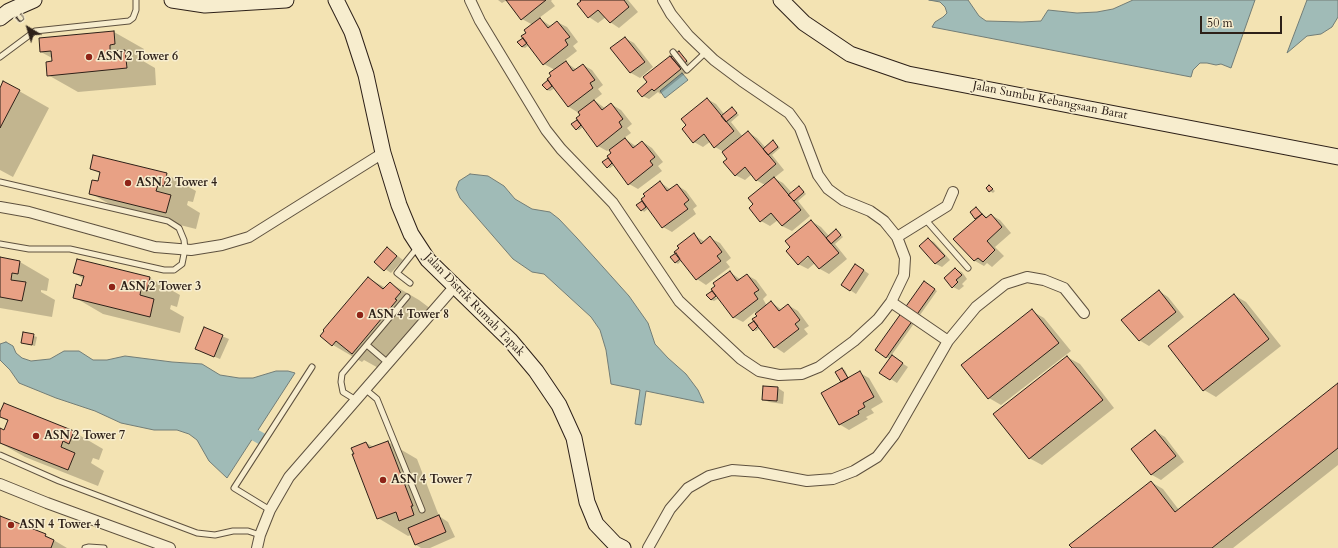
<!DOCTYPE html>
<html>
<head>
<meta charset="utf-8">
<style>
  body { margin:0 }
  #map { position:relative; width:1338px; height:548px; overflow:hidden; background:#f3e3b3; font-family:Cardo,serif }
  canvas { display:block }
  .north { position:absolute; left:8px; top:8px; width:40px; height:40px; -webkit-text-stroke:3px #f7edce; paint-order:stroke; rotate:322deg; font-size:11px; font-weight:700; line-height:16px; text-align:center; color:#2d2018 }
  .north::after { content:''; display:block; margin:auto; width:14px; height:18px; background:#2d2018; clip-path:polygon(50% 0,100% 100%,50% 72%,0 100%) }
  .scale { position:absolute; left:1200px; top:16px; width:82px; height:18px; box-sizing:border-box; border:2px solid #2d2018; border-top:0; padding-left:5px; font-size:12px; line-height:14px; white-space:nowrap; color:#2d2018; -webkit-text-stroke:3px #f7edce; paint-order:stroke }
</style>
</head>
<body>
<div id="map">
<canvas width="1338" height="548"></canvas>
<div class="north">U</div>
<div class="scale">50 m</div>
</div>
<script>
const c = document.querySelector('canvas').getContext('2d');
c.lineJoin = 'round';
function fillPath(path, color) {
  c.fillStyle = color;
  c.fill(path, 'evenodd');
}
function shape(rows) {
  const path = new Path2D();
  for (const r of rows) {
    path.moveTo(r[0], r[1]);
    for (let i = 2; i < r.length; i += 2) path.lineTo(r[i], r[i + 1]);
  }
  return path;
}
function stroke(path, color, width, dash) {
  c.strokeStyle = color;
  c.lineWidth = width;
  c.lineCap = dash ? 'butt' : 'round';
  c.setLineDash(dash || []);
  c.stroke(path);
}
function write(font, color, halo, rows, align = 'center') {
  c.font = font + ' Cardo,serif';
  c.lineWidth = 3;
  c.setLineDash([]);
  c.textBaseline = 'middle';
  c.strokeStyle = halo;
  c.fillStyle = color;
  for (const [text, x, y, turn = 0] of rows) {
    c.save();
    c.translate(x, y);
    c.rotate((+turn || 0) * Math.PI / 180);
    c.textAlign = isNaN(turn) ? turn : align;
    if (halo) c.strokeText(text, 0, 0);
    c.fillText(text, 0, 0);
    c.restore();
  }
}
const water = shape([
  [929,0,968,0,979,16,986,21,1022,22,1041,21,1048,10,1077,13,1097,12,1113,9,1133,0,1255,0,1231,68,1221,64,1216,65,1207,63,1200,63,1193,70,1191,77,932,27,935,22,943,17,947,13,945,7,940,2,929,0],
  [1307,0,1338,0,1338,17,1332,27,1321,34,1307,36,1287,53,1307,0],
  [682,73,688,80,665,98,660,91,682,73],
  [470,174,488,176,504,186,515,199,532,209,550,212,559,219,577,238,629,296,648,323,655,344,668,358,686,374,698,390,704,403,646,391,641,425,635,424,640,390,611,384,606,350,600,330,591,317,544,274,532,272,513,259,460,198,456,189,459,181,470,174],
  [6,342,13,346,16,353,22,358,31,361,50,359,64,351,79,351,93,360,107,360,125,356,172,362,202,364,220,375,239,378,253,378,276,371,288,371,295,373,227,478,209,461,197,440,189,434,177,430,154,430,121,423,95,411,56,398,19,383,10,370,0,360,0,344,6,342]
]);
fillPath(water, '#a0bbb7');
stroke(water, '#727d77', 1);
fillPath(shape([
  [498,0,507,0,502,3],
  [507,0,552,0,551,1,555,6,539,18,552,27,557,22,567,27,578,42,573,46,577,51,564,61,577,70,583,65,592,70,603,85,598,89,602,94,594,100,606,109,611,104,621,110,632,124,627,128,631,133,624,138,637,147,643,142,652,148,663,162,658,166,662,171,638,189,629,184,614,165,610,168,607,167,604,162,609,158,612,153,610,149,607,151,598,146,583,127,579,130,576,129,573,124,578,120,582,115,569,107,555,88,550,91,547,90,555,70,544,64,529,45,525,48,522,47,524,38,533,25,522,19],
  [581,0,628,0,638,12,619,28,610,22,606,17,598,23,589,17,578,4,582,1],
  [114,32,144,49,145,61,143,61,155,68,156,85,78,92,48,75,53,62,52,58,41,52,40,39],
  [625,38,634,43,653,67,640,78,631,73,612,49],
  [679,52,689,63,683,68,686,73,660,94,658,92,649,99,643,96,649,83,670,57,672,58],
  [0,90,19,91,49,108,13,177,0,170],
  [707,99,716,104,724,114,732,108,739,115,731,122,743,137,748,132,757,138,766,148,773,142,780,148,772,155,784,170,774,178,783,183,792,193,799,187,802,189,806,194,798,201,810,216,792,231,782,226,778,220,770,226,761,221,754,205,765,185,756,180,752,174,745,180,735,175,724,152,715,147,711,141,703,147,694,142],
  [91,169,166,174,196,191,193,202,188,201,187,205,200,213,196,229,120,210,90,193,98,183,101,174],
  [660,182,671,190,677,185,686,191,697,206,693,209,696,214,672,232,663,227,649,208,644,212,638,205,643,201],
  [990,187,995,191,993,193,990,191],
  [976,208,988,218,991,215,1000,220,1011,233,995,247,1004,256,992,267,987,263,984,266,975,261,955,239,977,219,971,213],
  [811,221,821,227,829,236,836,230,843,237,835,244,847,259,829,274,820,269,815,263,808,269,798,264],
  [811,252,812,254,800,264,800,262],
  [694,235,705,242,710,238,720,243,731,258,726,262,730,267,706,285,697,279,682,260,678,264,675,262],
  [928,239,934,242,950,260,942,267,936,264,920,246],
  [387,248,403,260,391,273,375,262],
  [0,258,20,262,49,279,47,291,41,290,41,292,55,300,52,317,0,308],
  [78,260,150,278,180,295,177,307,171,305,170,309,184,317,180,333,103,314,74,297,82,287,84,279,74,273],
  [862,269,869,274,856,294,850,290],
  [955,269,962,272,967,279,962,284,964,286,959,290,953,287],
  [730,272,741,280,747,275,756,280,767,295,763,299,767,306,771,302,782,310,788,305,798,311,809,326,804,329,808,334,784,353,775,347,760,328,756,331,753,330,755,321,758,316,755,312,743,322,733,317,719,298,714,301,712,300,708,295],
  [712,293,717,296,717,298,711,295],
  [368,278,386,288,390,283,419,300,431,309,382,370,364,360,362,362,333,345,321,336],
  [927,284,937,291,891,356,908,367,897,383,880,372,890,359,886,357],
  [1159,291,1168,297,1184,317,1149,346,1139,340],
  [1234,295,1246,302,1281,346,1216,397,1204,390],
  [1032,311,1044,318,1071,351,1001,405,989,398],
  [205,329,229,339,220,359,203,352],
  [24,333,37,337,35,346,22,343],
  [1067,357,1080,364,1114,408,1042,465,1029,458],
  [842,369,845,370,849,379,860,373,869,378,883,402,871,409,874,413,866,417,868,419,849,430,839,424,843,382],
  [1338,384,1338,465,1233,548,1073,548,1151,482,1163,489,1179,510],
  [764,387,778,388,784,392,783,404,769,402,763,399],
  [0,415,74,432,103,449,99,460,93,458,91,463,104,471,98,486,25,457,0,443,0,429,5,431,9,422,0,416],
  [1155,431,1165,437,1184,462,1161,480,1152,475,1132,450],
  [388,442,417,459,439,516,448,522,455,537,430,548,421,548,416,545,411,535,408,536,378,518,366,443,374,447],
  [0,517,45,535,67,548,0,548]
]), '#0003');
stroke(shape([
  [255,435,262,439]
]), '#a0bbb7', 12);
const building = shape([
  [506,0,546,0,521,20,506,0],
  [580,0,624,0,629,7,610,23,598,10,588,18,577,4,581,1,580,0],
  [540,18,548,28,557,21,570,37,565,40,568,45,543,65,521,36,526,33,524,30,540,18],
  [114,31,115,44,110,45,110,51,125,50,127,68,47,76,46,62,52,61,51,51,40,52,39,38,114,31],
  [625,37,645,62,630,73,610,48,625,37],
  [523,38,527,43,522,47,517,42,523,38],
  [679,51,687,61,680,67,671,57,679,51],
  [670,56,681,69,654,91,652,89,642,97,637,91,647,82,643,77,670,56],
  [566,61,573,71,583,64,595,80,590,83,593,88,568,107,547,79,551,76,549,73,566,61],
  [548,80,552,86,547,90,542,85,548,80],
  [3,81,20,90,0,128,0,88,3,81],
  [707,98,734,131,714,148,704,134,693,143,682,129,686,125,681,119,707,98],
  [594,100,602,110,611,103,623,119,619,122,622,127,597,147,576,118,580,115,578,112,594,100],
  [732,107,737,113,726,122,721,116,732,107],
  [577,120,581,125,576,130,571,124,577,120],
  [748,131,776,164,756,181,745,167,735,176,723,162,727,159,722,152,748,131],
  [625,138,633,148,642,141,655,157,650,161,653,165,628,185,607,156,611,153,609,150,625,138],
  [773,140,778,147,768,155,763,149,773,140],
  [93,155,167,173,164,186,158,185,156,191,171,195,166,213,89,194,92,180,98,181,100,172,90,169,93,155],
  [608,158,612,163,607,168,602,162,608,158],
  [774,177,801,210,782,226,771,213,760,222,749,208,753,204,748,198,774,177],
  [660,181,667,191,677,184,689,200,684,204,688,209,662,228,641,199,645,196,643,194,660,181],
  [989,185,993,189,989,192,986,188,989,185],
  [799,186,804,192,794,201,788,195,799,186],
  [642,201,646,207,641,211,636,205,642,201],
  [976,207,982,214,975,219,970,212,976,207],
  [982,214,986,218,991,214,1002,227,987,241,995,250,983,262,978,258,974,261,953,239,982,214],
  [811,220,839,253,819,269,808,256,798,265,786,251,790,247,785,241,811,220],
  [836,229,841,235,831,244,826,238,836,229],
  [694,233,701,244,710,236,722,252,717,256,721,261,696,280,674,252,679,248,677,246,694,233],
  [928,238,945,256,935,264,919,246,928,238],
  [387,247,397,256,384,271,374,262,387,247],
  [676,253,680,259,675,263,670,257,676,253],
  [0,257,20,261,18,274,12,273,11,280,26,282,22,301,0,297,0,257],
  [77,259,150,277,147,291,141,289,140,295,154,299,150,317,73,298,76,284,81,286,84,276,73,273,77,259],
  [855,264,864,270,850,291,841,285,855,264],
  [955,268,962,275,956,280,958,282,952,288,944,278,955,268],
  [730,271,737,281,747,274,759,290,754,293,758,299,733,318,711,289,715,286,713,283,730,271],
  [368,277,383,289,390,282,401,292,395,299,397,300,352,354,336,341,332,346,320,336,324,331,323,330,368,277],
  [924,281,935,289,886,358,875,350,924,281],
  [1159,290,1176,312,1139,341,1121,320,1159,290],
  [712,291,716,296,711,300,706,295,712,291],
  [1234,294,1269,339,1203,391,1168,346,1234,294],
  [771,301,779,311,788,304,800,320,795,324,799,329,774,348,752,319,757,316,755,314,771,301],
  [1032,309,1059,343,988,399,961,365,1032,309],
  [754,321,758,326,753,331,748,325,754,321],
  [204,327,223,335,214,357,195,349,204,327],
  [23,332,34,334,32,345,21,343,23,332],
  [892,355,903,363,890,380,879,373,892,355],
  [1067,356,1103,400,1029,459,993,414,1067,356],
  [842,368,848,378,841,382,835,372,842,368],
  [860,371,874,397,863,403,865,407,858,411,859,414,839,425,821,393,860,371],
  [1338,383,1338,448,1212,548,1072,548,1069,545,1151,481,1175,512,1338,383],
  [763,386,778,387,777,401,762,400,763,386],
  [4,403,74,431,69,444,63,441,61,447,75,453,68,470,0,443,0,428,4,430,8,420,0,417,0,412,4,403],
  [1155,430,1176,456,1151,475,1131,449,1155,430],
  [388,441,413,506,411,506,414,515,399,521,396,512,377,519,352,454,354,454,351,448,366,442,369,448,388,441],
  [439,515,446,532,415,545,408,528,439,515],
  [0,516,46,534,45,536,54,540,51,548,0,548,0,516]
]);
fillPath(building, '#e8a185');
stroke(building, '#2d2018', 1);
const lane = shape([
  [673,52,687,70,706,52],
  [0,57,35,31,129,21,133,18,136,10,136,0],
  [0,182,168,221,179,228,184,240,185,249,182,264,174,270,164,270,70,249,29,249,0,244],
  [925,219,968,268],
  [410,283,397,273,417,248],
  [367,345,388,363],
  [365,389,377,399,422,510],
  [356,400,343,392,341,382,342,374,407,297],
  [0,455,59,481,197,533,215,535,233,531,248,531,260,535],
  [270,510,234,488,312,367],
  [85,548,89,547,104,548]
]);
const street = shape([
  [470,0,480,21,546,130,561,149,613,203,679,301,741,359,759,371,779,375,802,374,819,367,854,341,878,319,891,302,904,275,905,258,897,237,884,221,870,211,843,200,828,189,818,175,800,128,789,113,742,81,714,60,688,35,671,14,663,0],
  [0,207,29,212,155,247,191,250,222,245,249,237,383,153],
  [897,237,947,206,953,192],
  [891,302,948,341],
  [0,484,47,503,170,548],
  [257,548,260,535,270,510,289,477,455,286],
  [648,548,670,509,688,488,709,476,732,470,759,472,807,481,833,479,854,471,877,457,894,435,948,341,976,307,1005,284,1027,277,1044,280,1064,288,1084,313]
]);
const secondary = shape([
  [172,0,205,5,286,0],
  [336,0,352,32,366,75,383,153,399,205,411,234,428,260,510,340,536,371,559,405,574,438,587,502,596,524,615,544,623,548],
  [781,0,804,23,850,54,908,74,1338,157],
  [0,18,9,11,34,0]
]);
stroke(lane, '#5e513f', 7);
stroke(street, '#5e513f', 12);
stroke(secondary, '#2d2018', 17);
stroke(lane, '#f7edce', 5);
stroke(street, '#f7edce', 10);
stroke(secondary, '#f7edce', 15);
for (const [x, y, r, color] of [
  [89,57,4,"#8f2418"],
  [128,183,4,"#8f2418"],
  [112,287,4,"#8f2418"],
  [360,315,4,"#8f2418"],
  [36,436,4,"#8f2418"],
  [383,480,4,"#8f2418"],
  [11,525,4,"#8f2418"]
]) {
  const dot = new Path2D();
  dot.arc(x, y, r, 0, 2 * Math.PI);
  c.fillStyle = color;
  c.fill(dot);
  stroke(dot, '#f7edce', 1.5);
}
write('bold 12px', '#2d2018', '#f7edce', [
  ["ASN 2 Tower 6",97,57],
  ["ASN 2 Tower 4",136,183],
  ["ASN 2 Tower 3",120,287],
  ["ASN 4 Tower 8",368,315],
  ["ASN 2 Tower 7",44,436],
  ["ASN 4 Tower 7",391,480],
  ["ASN 4 Tower 4",19,525]
], 'left');
write('12px', '#2d2018', '#f7edce', [
  ["Jalan Sumbu Kebangsaan Barat",1050,101,11],
  ["Jalan Distrik Rumah Tapak",474,305,46]
]);
</script>
</body>
</html>
